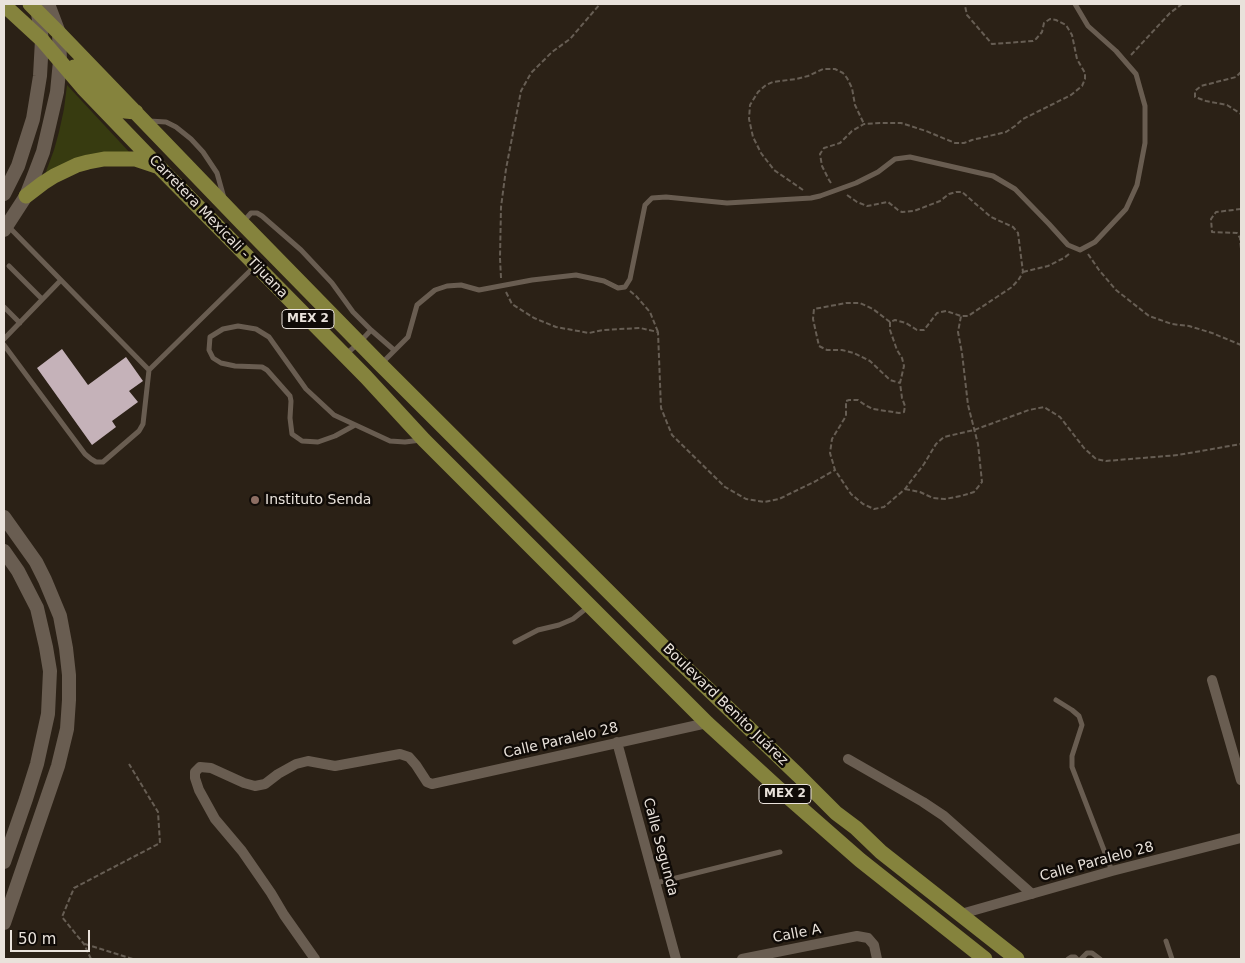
<!DOCTYPE html>
<html>
<head>
<meta charset="utf-8">
<style>
  body { margin:0 }
  #map { position:relative; width:1245px; height:963px; overflow:hidden; background:#2b2116; font-family:"DejaVu Sans",sans-serif }
  canvas { display:block }
  .frame { position:absolute; inset:0; border:5px solid #e9e2db; pointer-events:none }
  .scale { position:absolute; left:10px; top:930px; width:80px; height:22px; box-sizing:border-box; border:2px solid #e9e2db; border-top:0; padding-left:6px; font-size:15px; line-height:18px; white-space:nowrap; color:#e9e2db; -webkit-text-stroke:4px #100b07; paint-order:stroke }
</style>
</head>
<body>
<div id="map">
<canvas width="1245" height="963"></canvas>
<div class="frame"></div>
<div class="scale">50 m</div>
</div>
<script>
const c = document.querySelector('canvas').getContext('2d');
c.lineJoin = 'round';
function fillPath(path, color) {
  c.fillStyle = color;
  c.fill(path, 'evenodd');
}
function shape(rows) {
  const path = new Path2D();
  for (const r of rows) {
    path.moveTo(r[0], r[1]);
    for (let i = 2; i < r.length; i += 2) path.lineTo(r[i], r[i + 1]);
  }
  return path;
}
function stroke(path, color, width, dash) {
  c.strokeStyle = color;
  c.lineWidth = width;
  c.lineCap = dash ? 'butt' : 'round';
  c.setLineDash(dash || []);
  c.stroke(path);
}
function write(font, color, halo, rows, align = 'center') {
  c.font = font + ' "DejaVu Sans",sans-serif';
  c.lineWidth = 5;
  c.setLineDash([]);
  c.textBaseline = 'middle';
  c.strokeStyle = halo;
  c.fillStyle = color;
  for (const [text, x, y, turn = 0] of rows) {
    c.save();
    c.translate(x, y);
    c.rotate((+turn || 0) * Math.PI / 180);
    c.textAlign = isNaN(turn) ? turn : align;
    if (halo) c.strokeText(text, 0, 0);
    c.fillText(text, 0, 0);
    c.restore();
  }
}
fillPath(shape([
  [67,85,131,154,44,177,54,150,59,132,64,109]
]), '#373b10');
fillPath(shape([
  [62,349,88,385,126,357,143,381,129,391,138,402,112,421,116,427,92,445,37,368]
]), '#c5b2b9');
stroke(shape([
  [1131,55,1170,13,1182,4],
  [1241,72,1236,77,1201,86,1195,91,1195,97,1206,101,1227,105,1241,114],
  [831,183,829,180,822,166,820,154,824,148,840,143,852,131,864,124,880,123,901,123,926,131,955,143,964,143,972,140,1006,132,1015,126,1023,119,1071,95,1082,86,1085,79,1085,73,1077,59,1072,35,1066,25,1056,20,1050,19,1044,23,1042,32,1036,39,1033,41,992,44,967,15,965,6,966,4],
  [803,190,774,170,761,153,753,137,749,119,750,105,758,92,766,85,773,82,796,79,808,76,823,69,835,69,843,73,847,78,852,88,855,105,864,124],
  [847,195,857,202,867,206,888,202,898,210,902,212,914,211,940,201,949,194,956,192,962,192,991,217,1013,227,1018,233,1023,272,1019,279,1012,287,968,316,961,316,946,311,937,313,924,330,917,330,906,323,895,320,890,322,890,330,897,350,902,358,904,366,900,383,902,398,905,406,904,412,899,413,873,409,865,405,858,400,849,400,846,401,846,416,832,439,830,453,835,470,851,494,863,504,874,509,884,507,905,489,924,464,936,444,944,437,974,430,1029,410,1044,407,1060,417,1084,448,1096,459,1106,461,1178,455,1241,444],
  [1241,209,1216,212,1211,219,1212,232,1237,233,1240,238,1241,249],
  [1088,254,1099,270,1116,290,1149,316,1172,324,1189,326,1212,333,1241,345],
  [1023,272,1048,266,1064,258,1069,254],
  [501,278,500,258,501,207,506,169,521,91,531,73,552,52,570,39,600,4],
  [630,291,636,296,650,312,658,332],
  [506,292,512,304,534,318,556,327,589,333,603,330,640,328,658,332,661,408,672,435,725,487,746,499,764,502,779,499,816,481,835,470],
  [890,322,873,309,860,303,846,303,814,309,813,319,819,346,827,350,842,350,854,353,870,361,890,380,900,383],
  [905,489,920,492,933,498,945,499,961,496,974,492,982,482,978,444,968,405,962,353,958,332,961,316],
  [85,944,133,959],
  [91,959,84,944,62,917,74,888,160,843,158,812,129,764]
]), '#675e54', 2, [5, 2.5]);
stroke(shape([
  [149,121,166,122,176,127,191,139,203,152,217,173,224,198],
  [243,222,251,213,257,213,262,216,301,250,332,283,353,312,371,330],
  [7,225,149,370,255,266],
  [9,266,42,299],
  [4,307,20,323],
  [4,339,61,280],
  [4,345,85,454,91,459,96,462,103,462,139,431,143,424,149,370],
  [346,354,359,343,371,330,394,350],
  [381,364,408,337,417,305,435,290,447,286,461,285,479,290,532,280,576,275,604,281,618,288,625,287,630,279,645,205,652,198,666,197,727,203,811,198,820,196,856,183,878,172,895,159,910,157,993,176,1015,189,1049,224,1068,245,1080,250,1095,242,1126,209,1137,185,1145,143,1145,106,1136,74,1116,51,1088,26,1075,4],
  [355,425,335,436,318,442,302,441,292,434,290,418,291,401,290,396,267,370,262,367,235,366,221,363,213,358,209,350,210,337,223,329,238,326,256,329,269,337,306,389,334,415,390,441,405,442,421,440],
  [515,642,538,630,559,625,573,619,588,607],
  [1056,700,1072,710,1079,716,1082,725,1072,756,1072,767,1112,871],
  [656,883,780,852],
  [1166,941,1172,959],
  [1068,959,1071,957,1075,957,1077,959],
  [1081,959,1087,953,1092,953,1100,959]
]), '#695d51', 5);
stroke(shape([
  [1212,680,1241,780],
  [617,742,676,959],
  [848,759,923,802,944,816,1032,894],
  [961,914,1112,871,1241,838],
  [315,959,284,915,271,893,242,851,215,819,199,790,195,778,195,772,200,767,211,768,244,783,255,786,265,784,278,774,296,764,308,761,335,766,400,754,409,757,416,765,427,782,432,784,707,723],
  [742,959,857,936,868,938,874,945,877,959]
]), '#695d51', 10);
stroke(shape([
  [4,194,18,166,33,119,40,76,42,40,37,7],
  [4,230,26,196,35,173,43,152,57,92,60,61,59,33,48,4],
  [4,517,36,562,45,580,60,616,66,648,69,675,69,700,67,729,58,766,4,923],
  [4,551,18,571,37,608,46,647,50,671,48,714,37,764,26,799,4,862]
]), '#695d51', 14);
stroke(shape([
  [30,4,59,33,242,223,380,364,663,646,798,775,836,813,856,828,881,852,1017,959],
  [4,5,42,40,83,88,159,167,366,377,424,440,707,723,779,789,860,860,985,959],
  [74,67,81,70,115,106,125,111,136,112],
  [26,196,43,183,54,176,77,165,88,162,104,159,135,159,156,166]
]), '#85833d', 15);
for (const [x, y, r, color] of [
  [255,500,5,"#8d6e63"]
]) {
  const dot = new Path2D();
  dot.arc(x, y, r, 0, 2 * Math.PI);
  c.fillStyle = color;
  c.fill(dot);
  stroke(dot, '#100b07', 2);
}
for (const [x, y, w] of [
  [308,319,52],
  [785,794,52]
]) {
  const box = new Path2D();
  box.roundRect(x - w / 2, y - 9.5, w, 19, 4);
  c.fillStyle = '#100b07';
  c.fill(box);
  stroke(box, '#e9e2db', 1);
}
write('bold 12px', '#e9e2db', null, [
  ["MEX 2",308,319],
  ["MEX 2",785,794]
]);
write('14px', '#e9e2db', '#100b07', [
  ["Carretera Mexicali - Tijuana",218,227,46],
  ["Boulevard Benito Juárez",725,705,44],
  ["Calle Paralelo 28",561,741,-13],
  ["Calle Segunda",660,847,75],
  ["Calle Paralelo 28",1097,862,-15],
  ["Calle A",797,934,-11]
]);
write('14px', '#e9e2db', '#100b07', [
  ["Instituto Senda",265,500]
], 'left');
</script>
</body>
</html>
